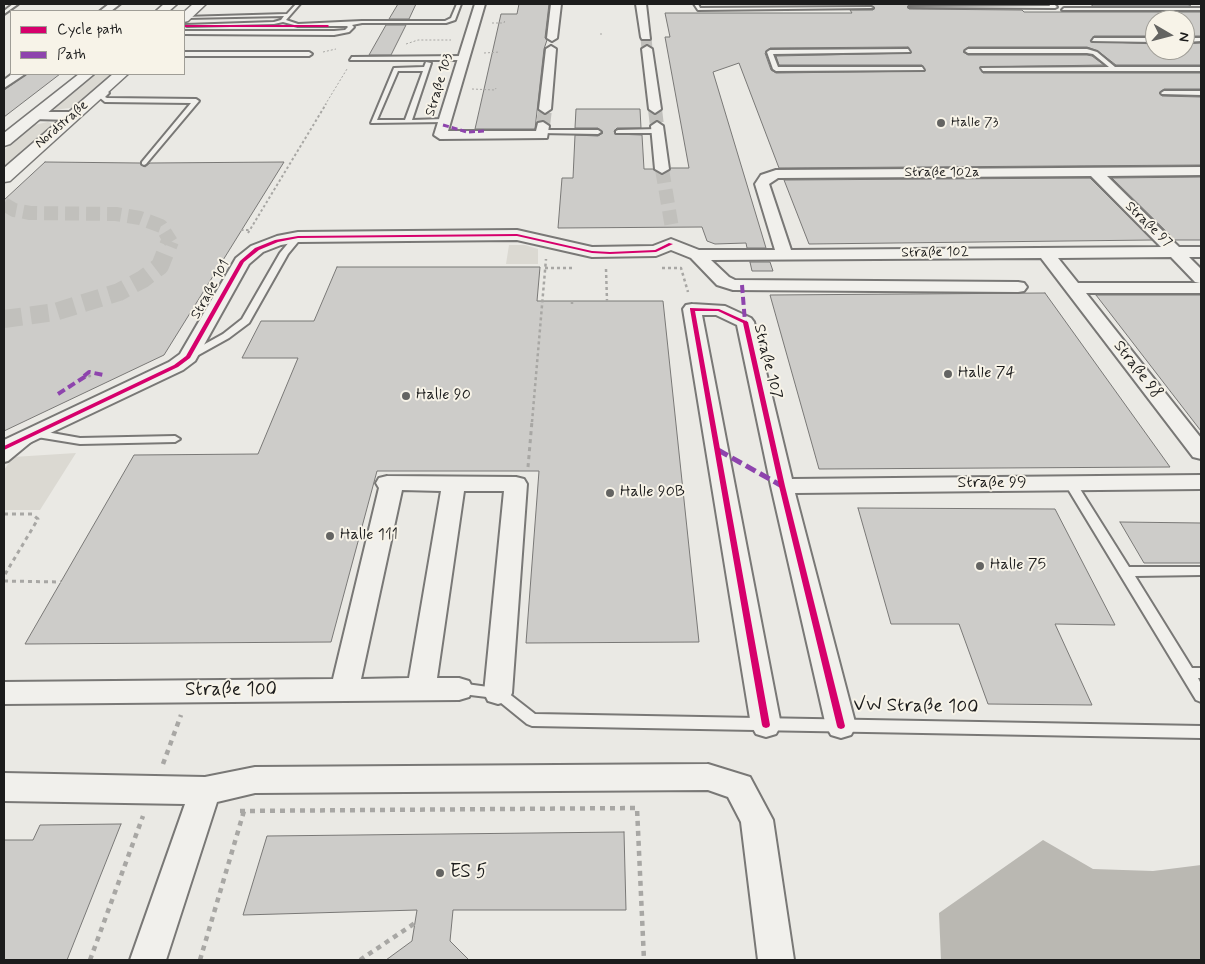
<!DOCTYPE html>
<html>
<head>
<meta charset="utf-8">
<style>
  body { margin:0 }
  #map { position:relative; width:1205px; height:964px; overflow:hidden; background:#eae9e4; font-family:Mynerve,sans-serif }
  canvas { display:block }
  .frame { position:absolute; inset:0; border:5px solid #1c1c1c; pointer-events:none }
  .legend { position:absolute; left:10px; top:10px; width:175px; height:65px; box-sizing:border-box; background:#f7f3e8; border:1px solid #9f9d96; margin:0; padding:6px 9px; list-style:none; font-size:15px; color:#1c1c1c }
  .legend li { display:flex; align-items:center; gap:10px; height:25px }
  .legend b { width:25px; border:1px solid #9f9d96 }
  .north { position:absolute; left:1145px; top:10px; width:50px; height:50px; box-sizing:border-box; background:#f7f3e8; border:1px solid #9f9d96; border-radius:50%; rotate:98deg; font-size:14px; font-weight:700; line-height:20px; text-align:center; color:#1c1c1c }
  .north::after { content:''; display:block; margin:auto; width:18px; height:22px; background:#646462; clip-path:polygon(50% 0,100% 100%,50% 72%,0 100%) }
</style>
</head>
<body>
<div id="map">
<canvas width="1205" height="964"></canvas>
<div class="frame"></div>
<ul class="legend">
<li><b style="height:6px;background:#d6006c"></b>Cycle path</li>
<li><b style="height:6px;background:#8e44ad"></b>Path</li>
</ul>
<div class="north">N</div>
</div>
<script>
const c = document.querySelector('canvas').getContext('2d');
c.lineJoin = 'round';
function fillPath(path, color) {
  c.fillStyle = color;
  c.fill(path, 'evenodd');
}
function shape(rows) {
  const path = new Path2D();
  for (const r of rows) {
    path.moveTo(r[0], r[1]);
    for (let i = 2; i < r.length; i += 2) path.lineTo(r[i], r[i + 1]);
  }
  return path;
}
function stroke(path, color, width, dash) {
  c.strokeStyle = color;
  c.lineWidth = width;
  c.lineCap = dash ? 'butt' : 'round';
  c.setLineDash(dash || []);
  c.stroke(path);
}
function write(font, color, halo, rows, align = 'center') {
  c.font = font + ' Mynerve,sans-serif';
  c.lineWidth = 4;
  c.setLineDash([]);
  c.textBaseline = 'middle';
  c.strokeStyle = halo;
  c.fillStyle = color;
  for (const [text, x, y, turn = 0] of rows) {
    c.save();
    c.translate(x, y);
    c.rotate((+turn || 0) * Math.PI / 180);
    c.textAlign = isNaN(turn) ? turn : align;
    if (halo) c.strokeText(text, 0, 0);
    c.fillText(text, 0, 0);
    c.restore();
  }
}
fillPath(shape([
  [94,74,114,74,76,107,55,110,53,108],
  [48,122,53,124,52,127,4,168,4,150,34,125],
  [509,245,525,245,538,249,538,264,506,264],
  [76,453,40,510,4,510,4,470,13,457]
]), '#dbd9d2');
fillPath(shape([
  [1043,840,1093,869,1153,871,1201,865,1201,960,941,960,939,913]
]), '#bab8b2');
const building = shape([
  [398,4,416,4,409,19,389,19,398,4],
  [519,4,549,4,545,38,547,40,544,49,535,129,475,129,501,14,517,14,519,4],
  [845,4,1015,4,909,5,907,7,909,9,1022,10,1024,12,1201,12,1201,36,1185,36,1185,20,1155,20,1155,36,1094,36,1090,41,1155,44,1155,50,1185,50,1185,44,1201,43,1201,65,1116,65,1098,51,1087,47,968,47,963,52,968,55,1087,55,1092,56,1104,65,980,67,983,73,1201,73,1201,89,1164,89,1159,93,1162,96,1201,97,1201,165,779,168,739,63,713,72,766,248,747,248,746,243,715,244,707,241,702,227,558,228,562,178,573,178,575,135,598,136,603,133,598,128,575,128,576,109,640,109,641,128,617,128,614,131,615,134,642,135,644,169,653,169,663,175,671,168,689,168,665,37,670,37,665,13,852,13,850,10,873,10,875,8,871,5,845,4],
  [908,47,911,53,776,56,779,65,922,65,925,71,776,73,771,70,765,53,770,48,908,47],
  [1090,4,1187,4,1191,6,1093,6,1090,4],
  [386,25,406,25,391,55,369,55,386,25],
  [27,74,60,74,4,117,4,90,27,74],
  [45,162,140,163,145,167,150,163,284,162,164,355,4,431,4,200,45,162],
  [1201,177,1201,240,1175,240,1112,178,1201,177],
  [1090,178,1152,240,809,244,784,180,1090,178],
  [750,262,770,262,773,271,752,271,750,262],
  [337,267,540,267,537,301,663,301,699,642,526,643,539,471,377,471,331,642,25,644,134,455,258,454,298,358,242,358,261,321,314,321,337,267],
  [1045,293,1170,467,819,469,770,295,1045,293],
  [1096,295,1201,295,1201,431,1096,295],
  [858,508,1055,509,1115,625,1055,624,1092,705,988,704,959,624,891,624,858,508],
  [1120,522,1201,523,1201,563,1144,563,1120,522],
  [121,824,67,960,4,960,4,840,33,840,40,825,121,824],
  [624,832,626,910,453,910,450,941,469,960,386,960,412,941,417,910,243,915,267,836,624,832]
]);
fillPath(building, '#cdccc9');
stroke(building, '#797876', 1);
stroke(shape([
  [646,37,647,49]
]), '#c1c0bc', 11, [11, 5]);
stroke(shape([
  [655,109,657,126],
  [543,126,545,109],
  [662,169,672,228],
  [4,204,14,210,30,213,116,214,140,218,161,226,171,242]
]), '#c1c0bc', 14, [14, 7]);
stroke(shape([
  [4,319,55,312,119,292,143,279,160,266,170,241]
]), '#c1c0bc', 18, [18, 9]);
const lane = shape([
  [13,4,18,4,4,14,4,11,13,4],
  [296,4,300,4,286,20,298,24,362,21,445,21,451,18,457,4,461,4,455,20,446,23,362,23,352,25,354,27,349,32,334,35,184,34,184,31,334,31,345,30,348,27,347,26,298,26,283,22,274,24,187,26,185,25,274,22,281,20,284,16,186,18,184,17,287,14,296,4],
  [694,4,698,4,700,8,871,7,873,8,698,10,694,4],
  [1049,4,1054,4,1057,7,1055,8,909,7,1050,6,1049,4],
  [1064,8,1201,8,1201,10,1062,10,1064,8],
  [1094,38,1155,38,1155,42,1092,41,1094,38],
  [1185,38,1201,38,1201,41,1185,42,1185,38],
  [908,49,910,52,773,54,778,67,922,67,924,70,776,71,773,69,767,52,770,50,908,49],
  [1087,49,1097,52,1115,67,1201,67,1201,71,983,71,981,68,1109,67,1093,54,1087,53,968,53,965,51,968,49,1087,49],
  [184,52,309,52,312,54,309,56,184,56,184,52],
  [352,57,463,56,466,58,463,60,350,60,352,57],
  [426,62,431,63,412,120,444,119,447,121,446,122,371,123,394,68,424,67,426,62],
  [398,71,423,71,405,120,377,120,398,71],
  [104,87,109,93,105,97,107,98,196,99,199,101,146,164,144,165,142,164,142,162,191,103,105,102,99,97,103,93,101,89,104,87],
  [1164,91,1201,91,1201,95,1162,94,1161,93,1164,91],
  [542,130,598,130,601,132,598,134,540,133,540,131,542,130],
  [618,130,658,129,661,131,658,133,616,133,616,131,618,130],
  [295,235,302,237,288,254,249,323,229,338,193,358,187,358,187,354,223,334,242,319,280,253,295,235],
  [35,430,80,438,175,436,180,439,175,442,80,444,37,437,8,461,4,462,4,454,31,431,35,430],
  [1071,480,1075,481,1129,567,1201,567,1201,575,1135,576,1192,668,1201,668,1201,678,1198,678,1201,684,1201,702,1196,700,1065,484,1071,480],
  [459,683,503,689,535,714,1201,726,1201,738,532,726,527,724,495,698,454,693,452,689,454,685,459,683]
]);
const street = shape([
  [109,4,120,4,111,11,100,11,109,4],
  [475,4,485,4,448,131,536,131,538,123,543,122,549,126,547,138,440,139,434,135,475,4],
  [551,4,561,4,557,38,552,41,547,38,551,4],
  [636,4,646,4,650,39,642,39,641,37,636,4],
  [551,46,556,49,551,109,545,113,539,109,546,49,551,46],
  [647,46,652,49,661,109,655,113,649,109,642,49,647,46],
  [12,74,25,74,4,88,4,80,12,74],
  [36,112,73,112,79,116,73,120,32,119,30,116,32,113,36,112],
  [657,122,663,126,669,169,662,173,655,169,651,126,657,122],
  [1201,167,1201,175,1107,176,1179,247,1201,247,1201,257,1189,257,1201,269,1201,293,1086,293,1201,438,1201,459,1193,457,1041,258,711,260,729,277,735,280,1018,282,1024,283,1027,287,1024,291,1018,292,733,290,717,285,691,258,671,250,656,256,592,257,517,240,298,242,281,245,263,252,249,264,195,361,183,370,4,455,4,440,169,362,180,354,236,258,251,246,277,236,298,232,517,230,592,247,653,246,671,239,699,250,775,250,755,184,761,175,776,170,1201,167],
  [1091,176,1161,247,791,250,769,184,778,178,1091,176],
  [1171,257,1195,282,1200,283,1078,283,1058,258,1171,257],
  [692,304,725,306,751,318,754,322,792,479,1201,475,1201,489,795,493,856,726,851,735,841,738,831,735,826,726,771,486,737,325,716,315,702,315,781,725,776,734,766,737,756,734,751,725,683,309,686,305,692,304],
  [387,476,516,477,524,479,527,484,512,693,508,701,498,704,488,701,484,693,504,491,464,491,437,678,459,678,469,681,473,689,469,697,459,700,4,704,4,682,333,679,379,488,376,483,379,478,387,476],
  [402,490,441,491,409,678,361,679,402,490],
  [708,764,750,777,773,820,794,960,758,960,741,822,728,797,708,790,255,793,217,802,166,960,130,960,185,804,4,801,4,773,205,777,255,767,708,764]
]);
const secondary = shape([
  [164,4,177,4,169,11,156,11,164,4],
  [193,4,206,4,188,21,184,22,184,12,193,4],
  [79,74,94,74,10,144,4,146,4,133,79,74],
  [113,74,128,74,10,181,4,182,4,168,113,74]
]);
stroke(lane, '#797876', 4);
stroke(street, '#797876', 4);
stroke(secondary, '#797876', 3);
stroke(shape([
  [492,23,504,23,505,20],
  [601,33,601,37],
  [406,44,418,40,451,40],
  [323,52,336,49],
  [484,53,500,52],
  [472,89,495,90,496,88],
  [325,105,347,69]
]), '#a8a7a4', 1, [2, 2]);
stroke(shape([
  [241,230,249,230],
  [248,233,326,104]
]), '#a8a7a4', 2, [2.5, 2.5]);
stroke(shape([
  [545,268,575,268],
  [662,268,681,268,688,292],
  [606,269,607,301],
  [572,301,572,305],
  [84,376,87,378,90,376,86,376],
  [532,422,546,259]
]), '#a8a7a4', 2.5, [3, 3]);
stroke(shape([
  [528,467,532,421],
  [4,514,32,514,38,519,4,576],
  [4,581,61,582]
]), '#a8a7a4', 3, [4, 4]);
stroke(shape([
  [163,764,181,715],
  [240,811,637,808,644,960],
  [90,960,143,816],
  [200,960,244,811],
  [360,960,415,923]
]), '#a8a7a4', 4.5, [5, 5]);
fillPath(lane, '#f1f0ec');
fillPath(street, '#f1f0ec');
fillPath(secondary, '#f1f0ec');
stroke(shape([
  [443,125,467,132,486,131]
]), '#8e44ad', 3, [6, 3]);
stroke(shape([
  [742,285,745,322],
  [84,376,89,372,104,375],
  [58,394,86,376]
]), '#8e44ad', 4, [8, 4]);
stroke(shape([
  [718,450,782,486]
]), '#8e44ad', 5, [11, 5]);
fillPath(shape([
  [184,25,328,25,329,26,328,27,184,27,184,25],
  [517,234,592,251,610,252,655,250,669,243,673,244,656,252,610,254,592,253,517,236,298,238,278,242,259,250,244,262,190,358,178,367,4,450,4,446,174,365,186,356,240,261,255,248,275,240,298,236,517,234],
  [690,308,719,309,748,322,785,486,845,726,844,728,841,729,838,728,837,726,779,486,743,323,718,311,695,311,770,725,769,727,766,728,763,727,762,725,690,309,690,308]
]), '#d6006c');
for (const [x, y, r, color] of [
  [941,123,5,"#646462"],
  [948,374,5,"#646462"],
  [406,396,5,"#646462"],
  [610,493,5,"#646462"],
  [330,536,5,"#646462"],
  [980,566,5,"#646462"],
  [440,873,5,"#646462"]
]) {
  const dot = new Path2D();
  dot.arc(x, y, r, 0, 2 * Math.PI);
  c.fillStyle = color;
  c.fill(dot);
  stroke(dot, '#f7f3e8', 2);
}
write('14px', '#1c1c1c', '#f7f3e8', [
  ["Straße 103",440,85,-73],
  ["Nordstraße",62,125,-41],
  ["Straße 102a",942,173],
  ["Straße 97",1148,225,44],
  ["Straße 102",935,253,-1],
  ["Straße 101",211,290,-61]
]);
write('14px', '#1c1c1c', '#f7f3e8', [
  ["Halle 73",951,123]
], 'left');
write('16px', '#1c1c1c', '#f7f3e8', [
  ["Straße 107",767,362,76],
  ["Straße 98",1137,370,52],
  ["Straße 99",992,484]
]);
write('16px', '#1c1c1c', '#f7f3e8', [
  ["Halle 74",958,374],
  ["Halle 90",416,396],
  ["Halle 90B",620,493],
  ["Halle 111",340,536],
  ["Halle 75",990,566]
], 'left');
write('19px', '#1c1c1c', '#f7f3e8', [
  ["Straße 100",231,691],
  ["VW Straße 100",916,707,1]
]);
write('19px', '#1c1c1c', '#f7f3e8', [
  ["ES 5",450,873]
], 'left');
</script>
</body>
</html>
